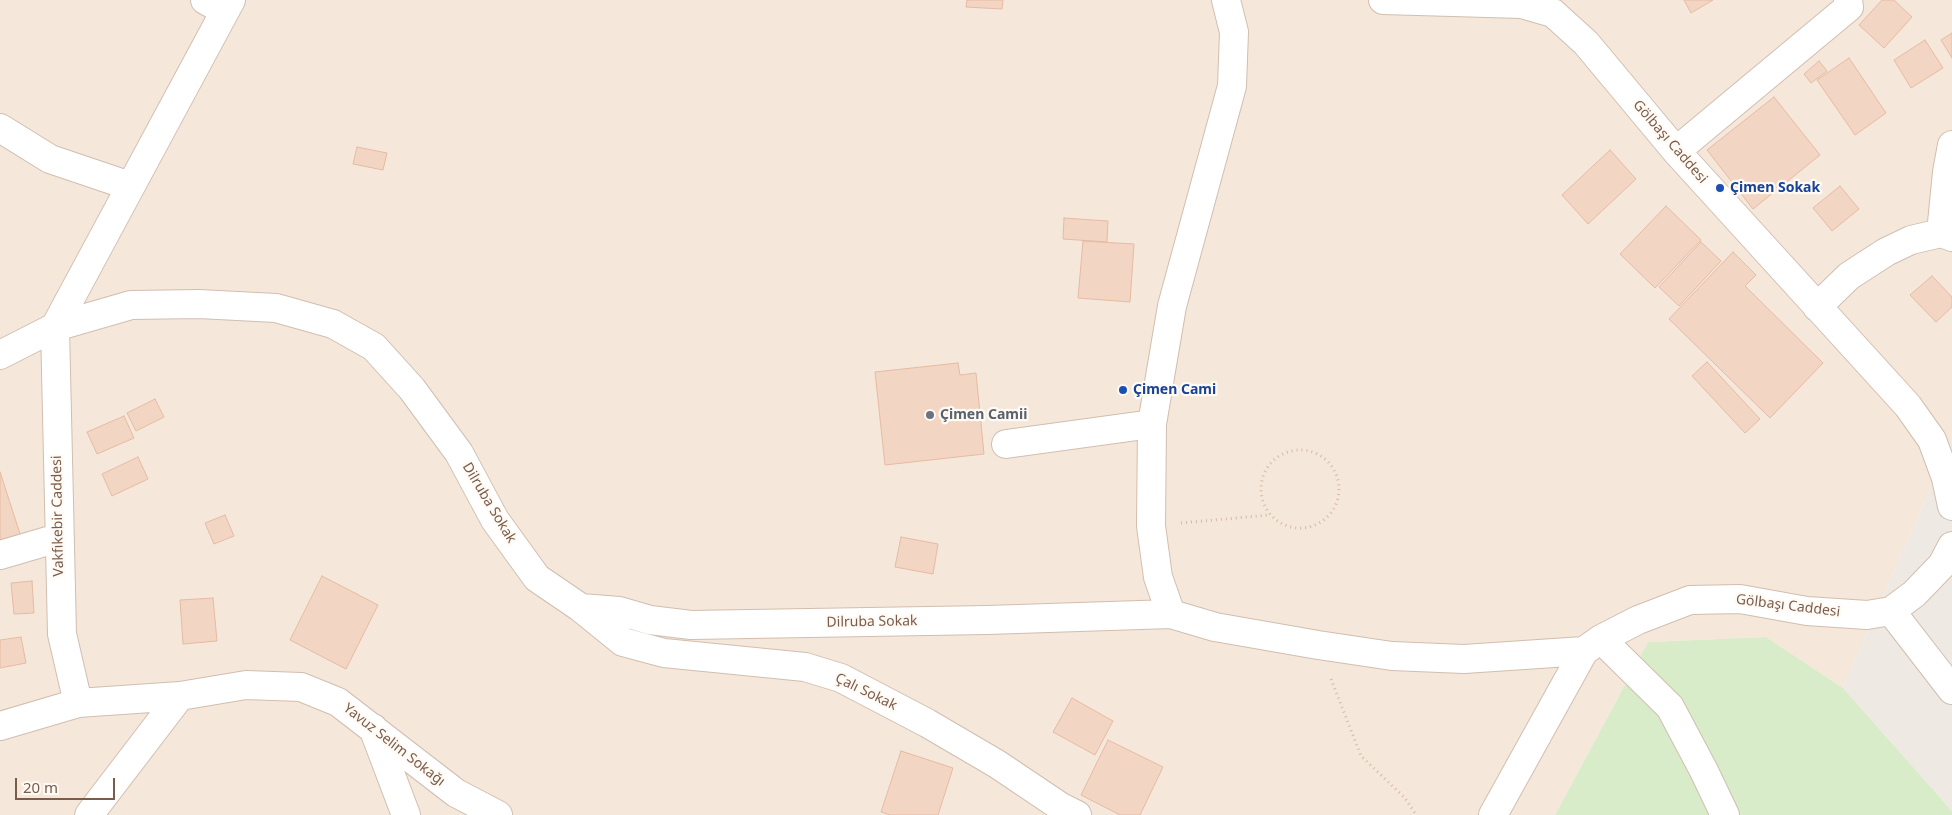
<!DOCTYPE html>
<html>
<head>
<meta charset="utf-8">
<style>
  body { margin:0 }
  #map { position:relative; width:1952px; height:815px; overflow:hidden; background:#fdf6ec; font-family:"Noto Sans",sans-serif }
  canvas { display:block }
  .scale { position:absolute; left:15px; top:778px; width:100px; height:22px; box-sizing:border-box; border:2px solid #7a5c4d; border-top:0; padding-left:6px; font-size:15px; line-height:18px; white-space:nowrap; color:#7a5c4d; -webkit-text-stroke:4px #fffaf3; paint-order:stroke }
</style>
</head>
<body>
<div id="map">
<canvas width="1952" height="815"></canvas>
<div class="scale">20 m</div>
</div>
<script>
const c = document.querySelector('canvas').getContext('2d');
c.lineJoin = 'round';
function fillPath(path, color) {
  c.fillStyle = color;
  c.fill(path, 'evenodd');
}
function shape(rows) {
  const path = new Path2D();
  for (const r of rows) {
    if (r.length === 3) {
      path.moveTo(r[0] + r[2], r[1]);
      path.arc(r[0], r[1], r[2], 0, 2 * Math.PI);
      continue;
    }
    path.moveTo(r[0], r[1]);
    for (let i = 2; i < r.length; i += 2) path.lineTo(r[i], r[i + 1]);
  }
  return path;
}
function stroke(path, color, width, dash) {
  c.strokeStyle = color;
  c.lineWidth = width;
  c.lineCap = dash ? 'butt' : 'round';
  c.setLineDash(dash || []);
  c.stroke(path);
}
function write(font, color, halo, rows, align = 'center') {
  c.font = font + ' "Noto Sans",sans-serif';
  c.lineWidth = 4.5;
  c.setLineDash([]);
  c.textBaseline = 'middle';
  c.strokeStyle = halo;
  c.fillStyle = color;
  for (const [text, x, y, turn = 0] of rows) {
    c.save();
    c.translate(x, y);
    c.rotate((+turn || 0) * Math.PI / 180);
    c.textAlign = isNaN(turn) ? turn : align;
    if (halo) c.strokeText(text, 0, 0);
    c.fillText(text, 0, 0);
    c.restore();
  }
}
fillPath(shape([
  [0,0,1952,0,1952,440,1843,688,1766,637,1648,642,1555,815,0,815]
]), '#f5e8da');
fillPath(shape([
  [1952,440,1952,811,1843,688]
]), '#efe9e4');
fillPath(shape([
  [1766,637,1843,688,1952,811,1952,815,1555,815,1648,642]
]), '#d8ecc9');
const building = shape([
  [967,0,1003,0,1002,9,966,7,967,0],
  [1684,0,1713,0,1691,13,1684,0],
  [1882,0,1894,0,1912,17,1884,48,1859,25,1882,0],
  [1952,33,1952,58,1941,40,1952,33],
  [1925,40,1943,68,1911,88,1894,60,1925,40],
  [1849,58,1886,113,1855,135,1817,80,1849,58],
  [1819,61,1827,71,1811,83,1804,74,1819,61],
  [1774,97,1820,155,1753,209,1707,150,1774,97],
  [357,147,387,153,383,170,353,164,357,147],
  [1610,150,1636,179,1588,224,1562,195,1610,150],
  [1840,186,1859,209,1832,231,1813,208,1840,186],
  [1666,206,1701,240,1655,288,1620,254,1666,206],
  [1064,218,1108,221,1107,242,1063,239,1064,218],
  [1083,241,1134,244,1130,302,1078,298,1083,241],
  [1701,242,1721,261,1679,306,1659,287,1701,242],
  [1733,252,1756,275,1745,286,1823,363,1770,418,1669,319,1733,252],
  [1932,276,1952,297,1952,307,1936,322,1910,295,1932,276],
  [1707,362,1760,419,1745,433,1692,376,1707,362],
  [958,363,960,375,976,373,984,454,885,465,875,372,958,363],
  [155,399,164,417,136,431,127,413,155,399],
  [124,416,134,438,97,454,87,432,124,416],
  [138,457,148,479,112,496,102,474,138,457],
  [0,472,22,540,0,547,0,472],
  [225,515,234,536,214,544,205,523,225,515],
  [901,537,938,544,933,574,895,567,901,537],
  [322,576,378,605,346,669,290,640,322,576],
  [32,581,34,613,14,614,11,583,32,581],
  [213,598,217,641,183,644,180,600,213,598],
  [21,637,26,663,0,668,0,640,21,637],
  [1072,698,1113,721,1095,755,1053,732,1072,698],
  [1108,740,1163,767,1140,815,1120,815,1081,795,1108,740],
  [901,751,953,768,938,815,890,815,881,812,901,751]
]);
fillPath(building, '#f3d5c3');
stroke(building, '#e6bba3', 1);
const minor = shape([
  [205,0,225,11],
  [1226,0,1234,32,1232,86,1172,306,1152,424,1151,526,1158,577,1171,614,1215,627,1318,645,1392,656,1464,659,1584,651],
  [1383,0,1522,4,1553,13,1586,43,1676,151,1908,406,1932,440,1946,478,1952,506],
  [0,128,50,159,130,186],
  [1676,151,1849,7,1848,0],
  [1941,233,1947,172,1952,145],
  [1817,307,1849,276,1886,252,1911,240,1941,233,1952,237],
  [0,355,55,327,131,305,199,304,276,308,333,324,374,347,412,389,459,453,495,520,537,578,581,608,619,611,650,620,691,625,987,620,1171,614],
  [1006,444,1152,424],
  [0,555,58,538],
  [581,608,623,642,664,653,805,667,841,678,927,723,997,764,1061,807,1077,815],
  [1891,611,1952,690],
  [1601,639,1670,707,1704,771,1725,815],
  [78,703,62,634,55,327,231,0],
  [0,726,78,703,180,696,246,685,301,687,338,702,456,793,498,815],
  [373,728,406,815],
  [89,815,180,696],
  [1493,815,1584,651,1601,639,1638,620,1690,600,1740,599,1807,611,1867,615,1891,611,1914,594,1942,565,1952,546]
]);
stroke(minor, '#d1beb0', 30);
stroke(shape([
  [1300,489,39],
  [1181,523,1269,515],
  [1331,679,1361,756,1405,798,1416,815]
]), '#d9b8a5', 3, [1, 4]);
stroke(minor, '#fff', 28);
for (const [x, y, r, color] of [
  [1720,188,5,"#1a4fb4"],
  [1123,390,5,"#1a4fb4"],
  [930,415,5,"#6b7280"]
]) {
  const dot = new Path2D();
  dot.arc(x, y, r, 0, 2 * Math.PI);
  c.fillStyle = color;
  c.fill(dot);
  stroke(dot, '#fffaf3', 2);
}
write('14px', '#7a5c4d', '#fffaf3', [
  ["Gölbaşı Caddesi",1670,142,49],
  ["Dilruba Sokak",489,503,59],
  ["Vakfıkebir Caddesi",58,516,-91],
  ["Gölbaşı Caddesi",1788,606,7],
  ["Dilruba Sokak",872,622,-1],
  ["Çalı Sokak",866,692,26],
  ["Yavuz Selim Sokağı",394,745,38]
]);
write('bold 14px', '#164399', '#fffaf3', [
  ["Çimen Sokak",1730,188],
  ["Çimen Cami",1133,390]
], 'left');
write('bold 14px', '#5b616d', '#fffaf3', [
  ["Çimen Camii",940,415]
], 'left');
</script>
</body>
</html>
